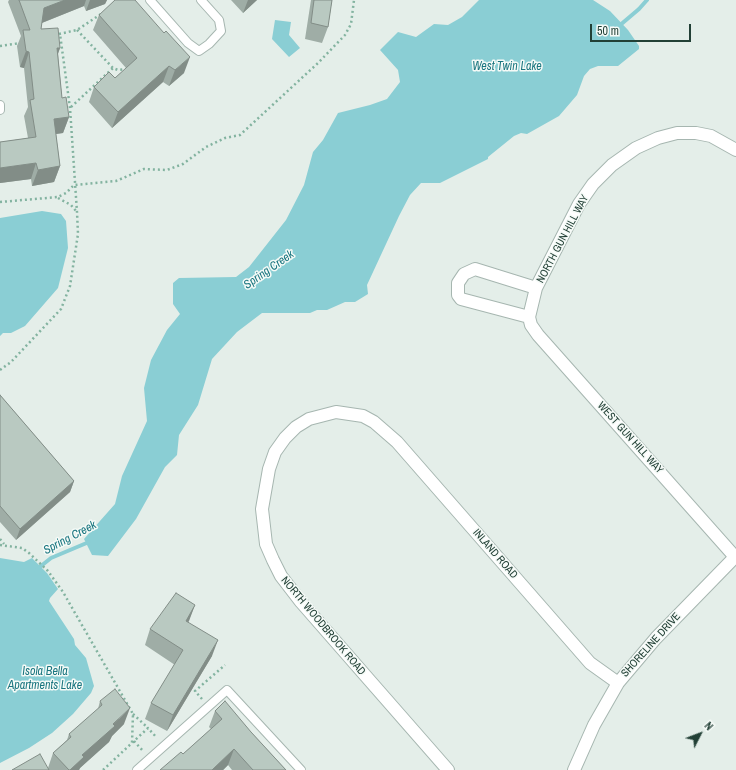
<!DOCTYPE html>
<html>
<head>
<meta charset="utf-8">
<style>
  body { margin:0 }
  #map { position:relative; width:736px; height:770px; overflow:hidden; background:#e4eee9; font-family:"Archivo Narrow",sans-serif }
  canvas { display:block }
  .north { position:absolute; left:680px; top:714px; width:40px; height:40px; -webkit-text-stroke:3px #f5faf7; paint-order:stroke; rotate:48deg; font-size:11px; font-weight:700; line-height:16px; text-align:center; color:#224036 }
  .north::after { content:''; display:block; margin:auto; width:14px; height:18px; background:#224036; clip-path:polygon(50% 0,100% 100%,50% 72%,0 100%) }
  .scale { position:absolute; left:590px; top:24px; width:101px; height:18px; box-sizing:border-box; border:2px solid #224036; border-top:0; padding-left:5px; font-size:12px; line-height:14px; white-space:nowrap; color:#224036; -webkit-text-stroke:3px #f5faf7; paint-order:stroke }
</style>
</head>
<body>
<div id="map">
<canvas width="736" height="770"></canvas>
<div class="north">N</div>
<div class="scale">50 m</div>
</div>
<script>
const c = document.querySelector('canvas').getContext('2d');
c.lineJoin = 'round';
function fillPath(path, color) {
  c.fillStyle = color;
  c.fill(path, 'evenodd');
}
function shape(rows) {
  const path = new Path2D();
  for (const r of rows) {
    path.moveTo(r[0], r[1]);
    for (let i = 2; i < r.length; i += 2) path.lineTo(r[i], r[i + 1]);
  }
  return path;
}
function stroke(path, color, width, dash) {
  c.strokeStyle = color;
  c.lineWidth = width;
  c.lineCap = dash ? 'butt' : 'round';
  c.setLineDash(dash || []);
  c.stroke(path);
}
function write(font, color, halo, rows, align = 'center') {
  c.font = font + ' "Archivo Narrow",sans-serif';
  c.lineWidth = 3;
  c.setLineDash([]);
  c.textBaseline = 'middle';
  c.strokeStyle = halo;
  c.fillStyle = color;
  for (const [text, x, y, turn = 0] of rows) {
    c.save();
    c.translate(x, y);
    c.rotate((+turn || 0) * Math.PI / 180);
    c.textAlign = isNaN(turn) ? turn : align;
    if (halo) c.strokeText(text, 0, 0);
    c.fillText(text, 0, 0);
    c.restore();
  }
}
fillPath(shape([
  [479,0,593,0,610,11,628,30,639,46,639,49,618,66,598,66,590,69,584,76,577,95,559,116,527,134,521,133,514,136,488,157,488,159,440,183,421,183,410,195,399,216,367,285,368,294,355,302,345,302,327,310,317,310,310,313,262,313,237,332,212,359,198,405,179,435,177,455,165,467,136,519,108,556,92,555,84,539,115,504,122,476,147,421,144,388,151,360,167,330,180,314,173,304,173,283,179,278,236,277,249,267,286,220,304,185,313,152,323,140,338,113,370,105,387,99,400,82,398,70,380,50,398,32,416,37,434,24,448,25,462,17],
  [275,20,291,22,289,35,300,48,289,57,272,39],
  [42,211,61,214,66,221,68,248,58,288,25,326,11,333,3,333,0,336,0,218],
  [0,558,24,562,32,558,47,573,58,589,50,598,49,601,74,639,75,645,86,658,94,686,91,693,73,714,52,733,29,748,0,763]
]), '#8aced4');
stroke(shape([
  [619,26,639,9,647,0],
  [36,570,51,558,89,542]
]), '#8aced4', 4);
const lane = shape([
  [150,0,188,43,199,51,209,44,221,31,219,20,201,0],
  [0,105,0,110],
  [137,770,227,690,301,770]
]);
const street = shape([
  [736,150,711,136,696,133,677,133,658,138,636,148,612,165,593,184,579,204,536,288,529,317,531,325,538,335,736,558],
  [529,317,461,299,458,295,458,283,464,274,475,269,536,288],
  [448,770,301,602,281,576,273,560,266,544,262,509,269,469,275,452,285,438,296,427,309,419,336,412,363,416,374,422,397,442,590,663,618,683],
  [574,770,594,725,618,683,656,638,736,556]
]);
stroke(lane, '#a6b6b0', 10);
stroke(street, '#a6b6b0', 14);
stroke(shape([
  [77,30,113,68,118,70,127,69],
  [59,34,77,30,101,14],
  [0,46,21,43],
  [71,107,113,68],
  [58,198,71,205,76,211],
  [0,202,58,197,66,193,74,185,116,181,144,169,167,170,183,164,206,147,225,138,240,135,318,63,345,35,351,24,354,0],
  [0,370,11,362,61,309,70,286,78,234,77,212,70,108,60,34],
  [0,539,4,544],
  [0,545,22,548,29,553,48,571,63,592,133,714,132,743],
  [202,699,195,691,225,665],
  [133,714,148,728],
  [134,741,143,751],
  [103,770,148,728,157,738]
]), '#83b3a0', 2.5, [2, 3]);
stroke(lane, '#fff', 8);
stroke(street, '#fff', 12);
fillPath(shape([
  [9,0,107,0,105,4,86,11,84,6,42,23,41,29,60,48,58,54,62,98,69,117,63,133,56,134,60,166,54,182,32,186,31,179,0,183,0,142,28,138,24,116,28,107,24,68,20,67,17,46,21,36,8,2],
  [231,0,257,0,243,13],
  [311,0,332,0,328,27,322,43,305,39],
  [99,15,184,73,169,86,163,82,112,128,89,102,94,87,115,78,126,68,93,30],
  [0,395,74,481,70,492,16,540,0,522],
  [195,605,188,622,212,656,167,731,145,719,151,703,175,665,145,645,150,629],
  [100,701,124,724,112,736,109,742,80,768,79,770,12,770,48,768,53,753,67,740,69,734,98,709],
  [215,711,251,732,286,770,232,770,228,765,223,770,160,770,183,754,211,729,209,727]
]), '#9fada6');
fillPath(shape([
  [65,0,86,0,84,6,39,24,44,8],
  [90,0,107,0,105,4,86,11],
  [248,0,257,0,243,13],
  [57,48,60,48,54,64],
  [26,51,29,52,24,68,20,67],
  [190,57,184,73,169,86,175,70],
  [169,66,163,82,112,128,118,112],
  [69,117,63,133,48,135,54,119],
  [36,163,31,179,0,183,0,168],
  [60,166,54,182,32,186,38,170],
  [74,481,70,492,16,540,20,529],
  [195,605,189,621,180,636,186,621],
  [218,640,212,656,167,731,173,715],
  [130,708,124,724,112,736,109,742,80,768,79,770,70,770,82,755],
  [234,749,228,765,223,770,212,770]
]), '#828d87');
const building = shape([
  [19,0,65,0,44,8,41,29,58,28,60,48,57,48,62,98,66,97,69,117,54,119,60,166,38,170,36,163,0,168,0,142,36,137,30,100,34,99,29,52,26,51,23,30,30,30,19,0],
  [115,0,135,0,164,33,166,31,190,57,175,70,169,66,118,112,94,87,109,72,115,78,137,58,99,15,115,0],
  [314,0,332,0,328,27,311,23,314,0],
  [0,395,74,481,20,529,0,506,0,395],
  [176,593,195,605,186,621,218,640,173,715,151,703,183,650,150,629,176,593],
  [115,689,130,708,113,724,115,726,82,755,84,757,70,770,69,770,53,753,71,737,69,734,102,705,100,701,115,689],
  [225,701,251,732,286,770,253,770,234,749,212,770,160,770,181,752,183,754,222,719,215,711,225,701],
  [40,754,49,770,12,770,40,754]
]);
fillPath(building, '#b9c9c1');
stroke(building, '#828d87', 1);
write('11px', '#224036', '#f5faf7', [
  ["NORTH GUN HILL WAY",563,239,-62],
  ["WEST GUN HILL WAY",630,438,48],
  ["INLAND ROAD",495,554,49],
  ["NORTH WOODBROOK ROAD",323,626,50],
  ["SHORELINE DRIVE",651,645,-48]
]);
write('italic 12px', '#19757f', '#f5faf7', [
  ["West Twin Lake",507,67],
  ["Spring Creek",269,270,-35],
  ["Spring Creek",70,538,-28],
  ["Isola Bella",45,672],
  ["Apartments Lake",45,686]
]);
</script>
</body>
</html>
